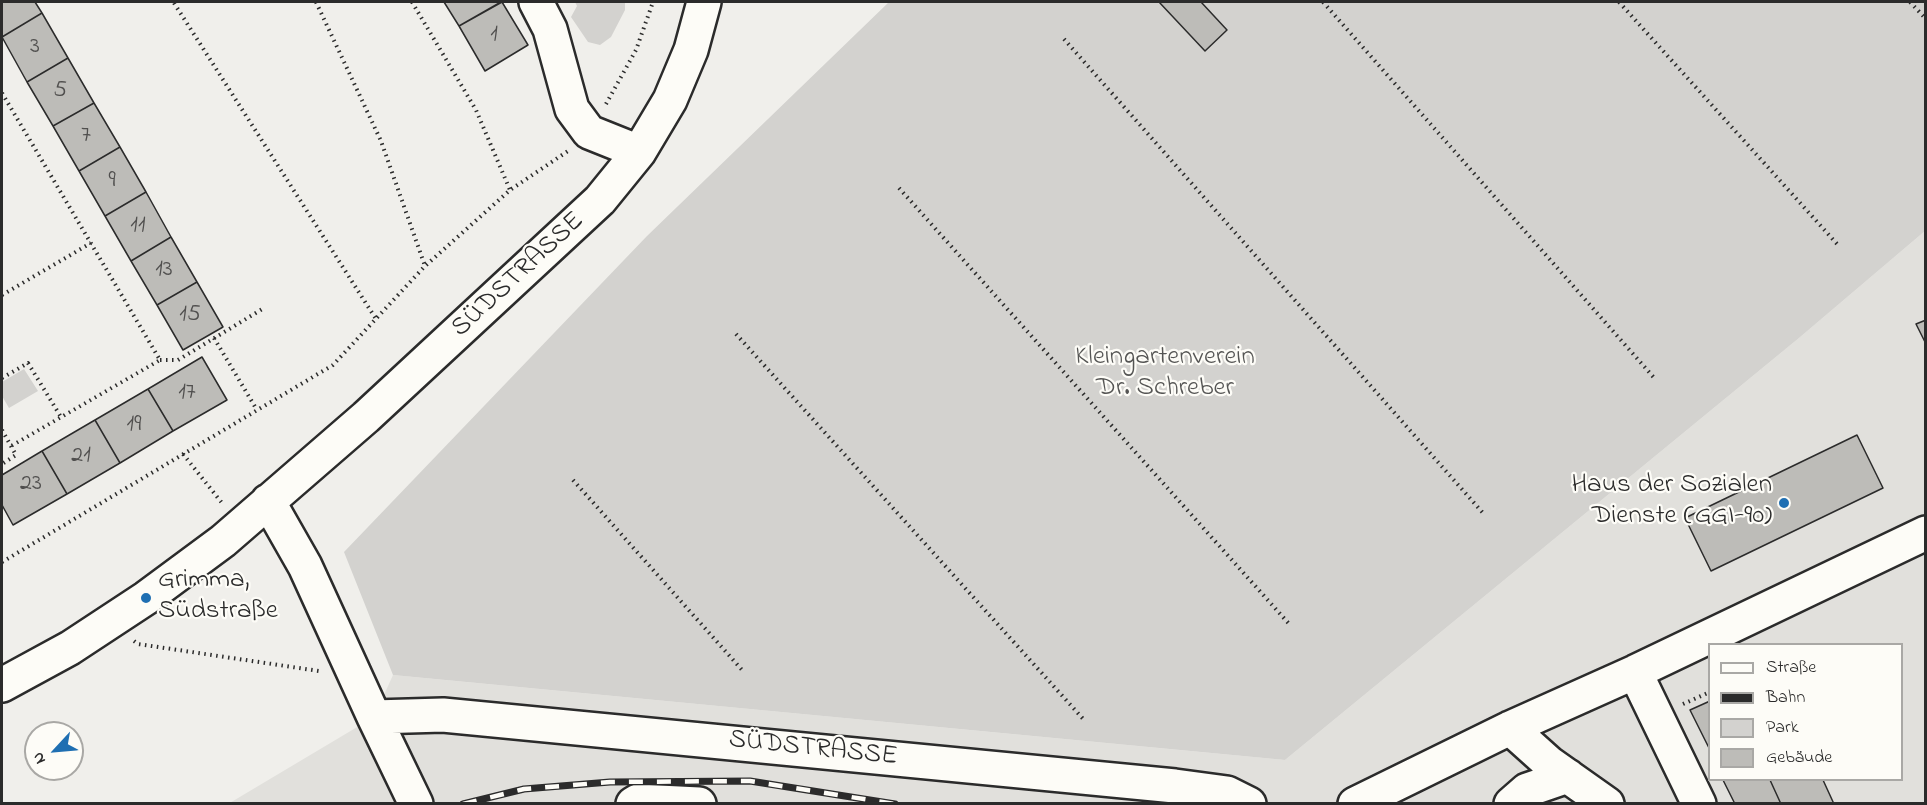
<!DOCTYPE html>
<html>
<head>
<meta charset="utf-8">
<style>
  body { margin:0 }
  #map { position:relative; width:1927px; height:805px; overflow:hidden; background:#f0efeb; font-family:"Indie Flower",sans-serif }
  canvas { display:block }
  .frame { position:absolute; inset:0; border:3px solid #2b2b2b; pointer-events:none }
  .legend { position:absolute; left:1708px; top:643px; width:195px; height:138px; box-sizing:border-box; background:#fdfcf7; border:2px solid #a9a8a5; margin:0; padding:8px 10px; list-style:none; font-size:18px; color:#2b2b2b }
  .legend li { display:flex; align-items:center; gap:12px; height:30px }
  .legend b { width:30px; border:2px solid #a9a8a5 }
  .north { position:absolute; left:24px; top:721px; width:60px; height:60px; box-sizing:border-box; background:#fdfcf7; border:2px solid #a9a8a5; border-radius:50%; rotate:244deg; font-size:16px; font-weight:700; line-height:24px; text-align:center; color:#2b2b2b }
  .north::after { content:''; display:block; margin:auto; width:21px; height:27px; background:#1f6fb2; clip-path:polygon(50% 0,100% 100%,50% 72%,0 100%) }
</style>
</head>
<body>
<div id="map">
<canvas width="1927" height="805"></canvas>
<div class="frame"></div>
<ul class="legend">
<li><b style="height:8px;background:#fdfcf7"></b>Straße</li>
<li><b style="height:8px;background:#2b2b2b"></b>Bahn</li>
<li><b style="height:16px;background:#d3d2cf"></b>Park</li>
<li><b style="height:16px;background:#bdbcb8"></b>Gebäude</li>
</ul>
<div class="north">N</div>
</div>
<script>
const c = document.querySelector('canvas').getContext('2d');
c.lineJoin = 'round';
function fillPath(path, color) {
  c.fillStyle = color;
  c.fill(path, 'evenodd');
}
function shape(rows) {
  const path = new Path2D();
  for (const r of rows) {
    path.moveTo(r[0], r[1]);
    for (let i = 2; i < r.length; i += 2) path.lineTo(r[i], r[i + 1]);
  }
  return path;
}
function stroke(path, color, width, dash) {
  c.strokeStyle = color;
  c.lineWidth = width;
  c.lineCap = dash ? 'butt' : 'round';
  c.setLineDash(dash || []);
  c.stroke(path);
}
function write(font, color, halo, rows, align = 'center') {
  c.font = font + ' "Indie Flower",sans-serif';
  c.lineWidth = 4.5;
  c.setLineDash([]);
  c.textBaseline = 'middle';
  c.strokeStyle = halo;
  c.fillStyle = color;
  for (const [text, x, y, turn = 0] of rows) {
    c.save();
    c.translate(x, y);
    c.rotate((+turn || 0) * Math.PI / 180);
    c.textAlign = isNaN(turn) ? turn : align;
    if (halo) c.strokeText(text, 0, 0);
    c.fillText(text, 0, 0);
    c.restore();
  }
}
fillPath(shape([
  [1925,231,1925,803,228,804,374,717,393,675,1285,760,1799,338],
  [1710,644,1902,644,1902,780,1710,780]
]), '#e1e0dc');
fillPath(shape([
  [575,2,625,2,625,10,611,37,600,45,588,42,571,17,577,6],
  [889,2,1925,2,1925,231,1799,338,1285,760,393,675,344,552,647,236],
  [24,369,38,391,9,408,2,396,2,382]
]), '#d3d2cf');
const building = shape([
  [2,2,35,2,42,13,2,37,2,2],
  [444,2,501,2,459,26,444,2],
  [502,2,528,45,485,71,459,26,502,2],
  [1159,2,1201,2,1227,30,1205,51,1159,2],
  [42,13,68,58,27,82,2,37,42,13],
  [68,58,94,103,53,126,27,82,68,58],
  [94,103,120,147,79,171,53,126,94,103],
  [120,147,146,192,105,216,79,171,120,147],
  [146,192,171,237,131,261,105,216,146,192],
  [171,237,197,282,157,305,131,261,171,237],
  [197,282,223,327,183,350,157,305,197,282],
  [1926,320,1926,344,1916,324,1926,320],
  [202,357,227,400,173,431,148,389,202,357],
  [148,389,173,431,120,463,95,420,148,389],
  [95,420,120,463,67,494,42,451,95,420],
  [1857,435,1883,488,1711,571,1685,518,1857,435],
  [42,451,67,494,13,525,2,505,2,475,42,451],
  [1710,701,1710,750,1690,710,1710,701],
  [1723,780,1770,780,1781,804,1735,804,1723,780],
  [1770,780,1823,780,1834,804,1781,804,1770,780]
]);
fillPath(building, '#bdbcb8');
stroke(building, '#2b2b2b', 1.5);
const minor = shape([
  [536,2,550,29,572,109,589,132,639,152],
  [268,501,305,566,374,717,416,804],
  [1635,672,1699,804],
  [2,685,70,648,146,598,223,541,366,417,600,200,639,152,670,100,691,50,704,2],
  [374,717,443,715,1175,786,1227,793,1249,804],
  [1510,728,1549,763,1607,804],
  [633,804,638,801,699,804],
  [1355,804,1510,728,1635,672,1926,533],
  [1511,804,1527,790,1568,776]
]);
stroke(minor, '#2b2b2b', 38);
stroke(shape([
  [316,2,381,141,425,266],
  [412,2,476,110,510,190],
  [1323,2,1656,380],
  [1619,2,1838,245],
  [1910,2,1926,19],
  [174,3,376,319],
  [1064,39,1483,513],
  [2,93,160,360,11,446],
  [606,104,636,50,653,2],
  [899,188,1291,626],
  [2,295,91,243],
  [736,334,1085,721],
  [214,338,257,410],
  [160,360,178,360,264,308],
  [2,378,28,363,61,417],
  [2,430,16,455,2,464],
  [183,454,222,503],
  [573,480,743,671],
  [2,562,333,365,425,266,510,190,568,151],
  [134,641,138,644,319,671],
  [1683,704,1710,692]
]), '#2b2b2b', 4, [1.5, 4.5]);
stroke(minor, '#fdfcf7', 33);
const rail = shape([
  [463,804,524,789,610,782,750,781,895,804]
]);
stroke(rail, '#2b2b2b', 7);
stroke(rail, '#fdfcf7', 4.5, [14]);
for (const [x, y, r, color] of [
  [1784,503,6,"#1f6fb2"],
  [146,598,6,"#1f6fb2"]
]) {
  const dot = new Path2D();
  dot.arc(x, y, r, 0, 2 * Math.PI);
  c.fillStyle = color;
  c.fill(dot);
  stroke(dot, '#fdfcf7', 2);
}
write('24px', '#504f4e', null, [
  ["1",494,36],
  ["3",35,48],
  ["5",60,92],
  ["7",86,137],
  ["9",112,182],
  ["11",138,227],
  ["13",164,271],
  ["15",190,316],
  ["17",187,394],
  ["19",134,426],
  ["21",81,457],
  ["23",31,485]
]);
write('27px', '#2b2b2b', '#fdfcf7', [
  ["SÜDSTRASSE",519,276,-43],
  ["SÜDSTRASSE",813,750,6]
]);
write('27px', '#555554', '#fdfcf7', [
  ["Kleingartenverein",1165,359],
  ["Dr. Schreber",1165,390]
]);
write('27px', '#2b2b2b', '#fdfcf7', [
  ["Haus der Sozialen",1772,487],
  ["Dienste (GGI-90)",1772,518],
  ["Grimma,",158,582,"left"],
  ["Südstraße",158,613,"left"]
], 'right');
</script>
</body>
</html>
